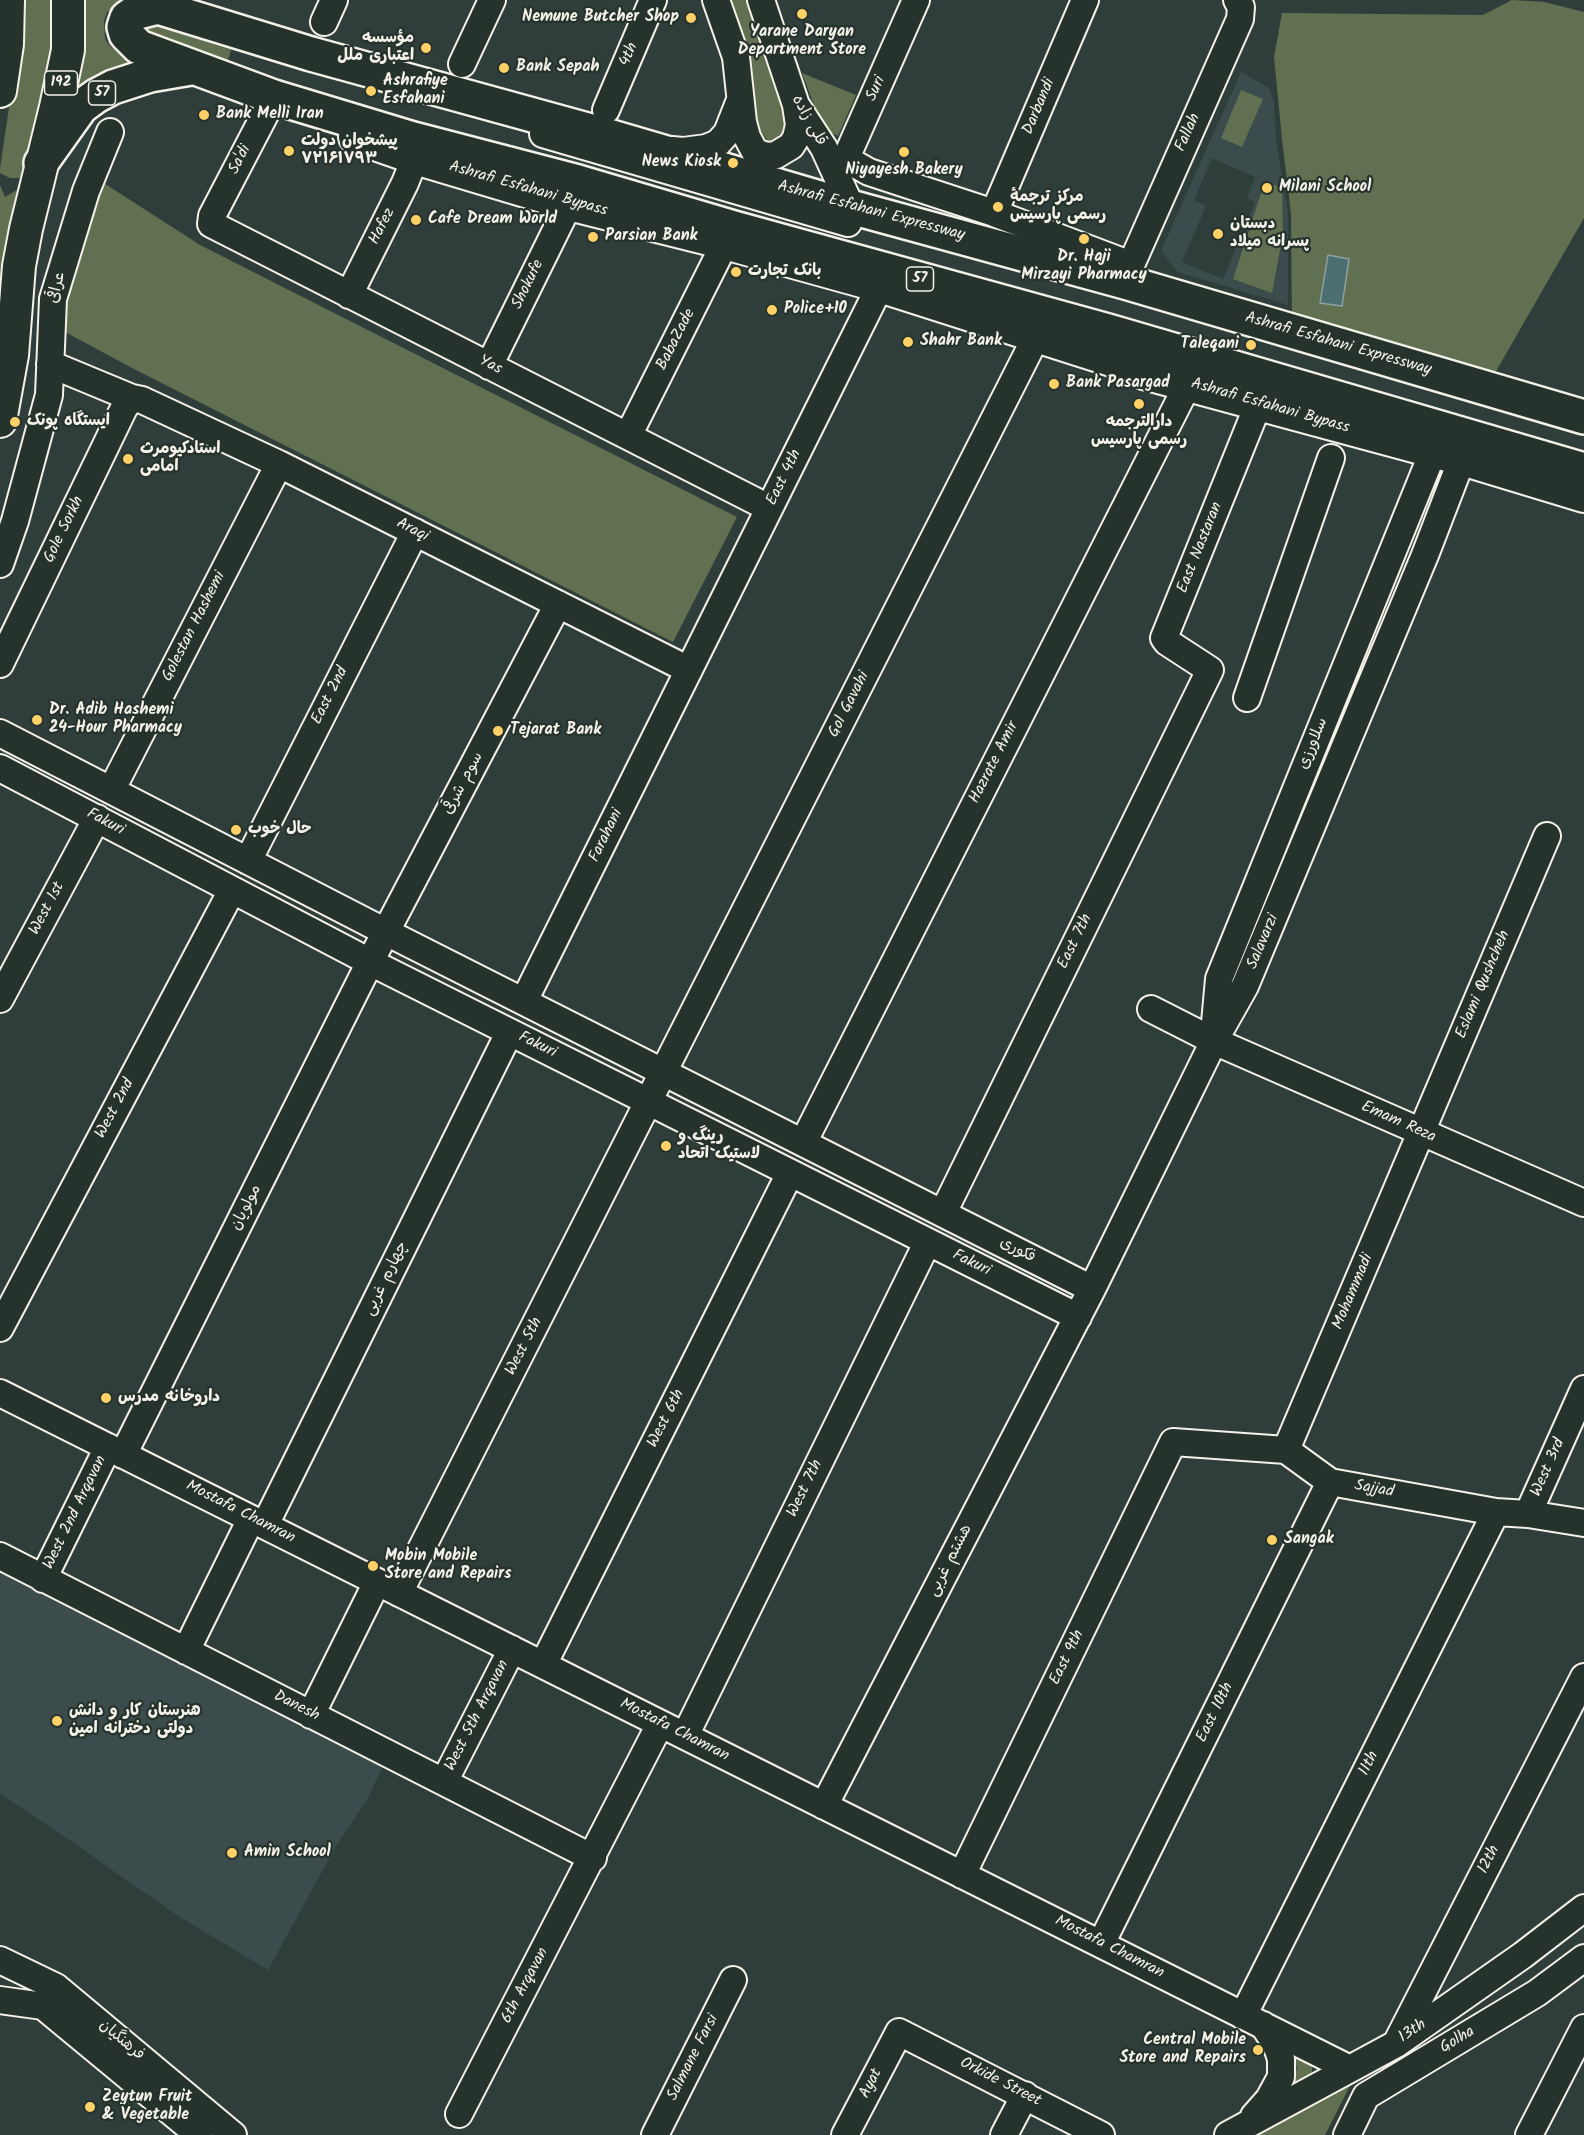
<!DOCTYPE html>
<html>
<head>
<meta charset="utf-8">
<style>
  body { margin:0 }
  canvas { display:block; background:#303e3b }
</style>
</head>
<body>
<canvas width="1584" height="2135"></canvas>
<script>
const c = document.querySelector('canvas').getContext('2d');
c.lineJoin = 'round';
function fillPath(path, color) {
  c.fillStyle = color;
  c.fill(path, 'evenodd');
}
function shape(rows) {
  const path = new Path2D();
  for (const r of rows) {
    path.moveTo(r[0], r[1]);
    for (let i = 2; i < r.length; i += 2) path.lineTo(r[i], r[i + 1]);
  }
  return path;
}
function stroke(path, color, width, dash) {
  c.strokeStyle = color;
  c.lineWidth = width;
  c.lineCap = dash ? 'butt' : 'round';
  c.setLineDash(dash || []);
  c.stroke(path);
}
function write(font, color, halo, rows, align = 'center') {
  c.font = font + ' Kalam,"Playpen Sans Arabic",sans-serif';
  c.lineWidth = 4.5;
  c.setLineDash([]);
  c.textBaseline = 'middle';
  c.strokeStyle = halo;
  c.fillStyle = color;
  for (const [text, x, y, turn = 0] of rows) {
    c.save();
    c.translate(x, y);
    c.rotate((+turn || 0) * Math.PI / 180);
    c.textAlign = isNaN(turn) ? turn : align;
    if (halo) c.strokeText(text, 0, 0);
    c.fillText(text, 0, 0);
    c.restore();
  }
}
fillPath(shape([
  [1241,72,1269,88,1274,103,1276,141,1288,213,1288,305,1178,272,1161,251],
  [1212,158,1255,177,1247,198,1255,202,1223,279,1182,262,1206,206,1194,200],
  [0,1573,150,1649,384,1763,368,1798,336,1846,268,1970,175,1914,58,1832,0,1794]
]), '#3c4b4c');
fillPath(shape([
  [21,0,55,0,52,69,24,178,10,178,0,173,0,169,18,46],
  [85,0,136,0,107,12,104,21,105,39,111,47,120,53,131,57,147,59,124,65,101,74,67,104,82,59],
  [732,0,748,0,790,126,777,144,767,140,759,128,743,36],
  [1512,0,1544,2,1584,12,1584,218,1491,380,1292,326,1291,214,1282,139,1274,57,1282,13,1483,15],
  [148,23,231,50,228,60,146,36,139,25],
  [802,73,856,95,838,136,823,129],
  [1241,90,1263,99,1242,147,1221,138],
  [99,180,200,245,737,517,673,642,136,370,65,332,59,321],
  [1265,181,1282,188,1283,234,1272,293,1233,279],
  [0,185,5,197,20,188,0,299],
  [1292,2053,1307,2058,1312,2066,1312,2077,1279,2098,1297,2069],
  [1356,2074,1325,2135,1252,2135]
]), '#617051');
const water = shape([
  [1328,255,1349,259,1342,306,1320,303,1328,255]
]);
fillPath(water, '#4b6e71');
stroke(water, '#8fa2a1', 1.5);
const minor = shape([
  [716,0,736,57,743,122,747,137,755,152,767,156,776,155,791,146,796,138,799,125,796,105],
  [761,0,796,105,824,148,846,196,847,206],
  [324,22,334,0],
  [462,64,492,0],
  [274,97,212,216,211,224,769,508],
  [606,110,653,0],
  [543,134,848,223],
  [672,150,683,151,706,148,718,143,727,133,740,100],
  [846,159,869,172,994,213,1131,265,1240,19,1241,7,1237,0],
  [839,174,916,0],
  [994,213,1085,0],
  [349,295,405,183,415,158],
  [50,364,132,398,142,400,279,464,689,670],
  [489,366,569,204],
  [628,436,725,243],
  [0,564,15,521,49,395,53,299,86,191,110,132],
  [0,664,124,408,132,398],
  [1247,698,1331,458],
  [0,733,386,932,1092,1289],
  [0,768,370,962,1078,1317],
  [112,789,279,464],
  [248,861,415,532],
  [0,999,97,818],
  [524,1001,880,286],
  [1151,1009,1214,1041,1584,1203],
  [1214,1034,1219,979,1433,452],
  [803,1143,1188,384],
  [943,1213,1210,670,1167,642,1164,638,1258,405],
  [0,1328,232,890],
  [0,1393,1348,2068],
  [1286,1450,1547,836],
  [123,1455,370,962,558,604],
  [1528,1514,1584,1389],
  [265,1525,509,1033],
  [0,1556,593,1858],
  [43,1579,108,1447],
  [399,1593,1036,337],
  [186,1651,251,1519],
  [543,1665,790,1173],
  [311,1715,377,1582],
  [685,1736,927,1243],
  [444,1782,512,1649],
  [824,1806,1092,1289,1214,1041,1245,986,1425,555,1462,459],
  [962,1875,1173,1442,1286,1450,1330,1482,1496,1512,1528,1514,1584,1523],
  [1101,1944,1330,1482],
  [0,1960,56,1987,233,2135],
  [0,2000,43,2006,199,2135],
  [1243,2016,1496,1512],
  [1398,2040,1584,1677],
  [459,2114,660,1724],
  [1254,2116,1269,2099,1281,2077,1281,2059,1276,2044,1263,2025],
  [655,2135,733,1980],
  [845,2135,899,2032,1101,2135],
  [1004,2135,1025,2095],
  [1228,2135,1396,2044,1523,1955,1584,1908],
  [1347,2135,1366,2096,1537,1993,1584,1958],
  [1529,2135,1584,2028]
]);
const major = shape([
  [0,91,7,44,8,0],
  [355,137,415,158,569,204,725,243,880,286,1121,363,1144,373,1462,459,1584,496],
  [0,421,12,355,19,266,26,229,56,107,68,50,68,0]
]);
const highway = shape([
  [149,0,158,7,311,54,598,133,847,206,1125,282,1584,417],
  [158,7,134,13,127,18,124,27,126,34,139,47,274,97,413,139,578,182,734,228,1108,331,1584,470],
  [41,163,81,107,96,96,113,87,150,75,191,68]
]);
stroke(minor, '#f4f1e8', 30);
stroke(major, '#f4f1e8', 36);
stroke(highway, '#f4f1e8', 38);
stroke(minor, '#26332d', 26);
stroke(major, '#26332d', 32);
stroke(highway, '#26332d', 33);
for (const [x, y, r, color] of [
  [802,14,6,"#ffd166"],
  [691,18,6,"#ffd166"],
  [426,48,6,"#ffd166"],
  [504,68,6,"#ffd166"],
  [371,91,6,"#ffd166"],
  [204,115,6,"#ffd166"],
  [289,151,6,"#ffd166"],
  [904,152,6,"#ffd166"],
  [733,163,6,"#ffd166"],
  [1267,188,6,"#ffd166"],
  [998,207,6,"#ffd166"],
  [416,220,6,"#ffd166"],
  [1218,234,6,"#ffd166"],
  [593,237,6,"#ffd166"],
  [1084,239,6,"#ffd166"],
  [736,272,6,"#ffd166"],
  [772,310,6,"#ffd166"],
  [908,342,6,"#ffd166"],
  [1251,345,6,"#ffd166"],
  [1054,384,6,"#ffd166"],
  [1139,404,6,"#ffd166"],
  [15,422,6,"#ffd166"],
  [128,459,6,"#ffd166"],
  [37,720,6,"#ffd166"],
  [498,731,6,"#ffd166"],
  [236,830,6,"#ffd166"],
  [666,1146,6,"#ffd166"],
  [106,1398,6,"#ffd166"],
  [1272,1540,6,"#ffd166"],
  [373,1566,6,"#ffd166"],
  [57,1721,6,"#ffd166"],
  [232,1853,6,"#ffd166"],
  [1258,2050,6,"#ffd166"],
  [90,2107,6,"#ffd166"]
]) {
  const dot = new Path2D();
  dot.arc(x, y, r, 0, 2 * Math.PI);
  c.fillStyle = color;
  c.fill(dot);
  stroke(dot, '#26332d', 2);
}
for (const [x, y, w] of [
  [61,83,33],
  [102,93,27],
  [920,279,27]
]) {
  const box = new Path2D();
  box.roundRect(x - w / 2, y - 12, w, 24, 4.5);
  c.fillStyle = '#26332d';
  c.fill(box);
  stroke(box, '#f4f1e8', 1.5);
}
write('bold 15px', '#f4f1e8', null, [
  ["192",61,83],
  ["57",102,93],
  ["57",920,279]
]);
write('bold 16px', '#f4f1e8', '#26332d', [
  ["Nemune Butcher Shop",679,18,"right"],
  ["Yarane Daryan",802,33,"center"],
  ["Department Store",802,51,"center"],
  ["مؤسسه",414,39,"right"],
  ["اعتباری ملل",414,57,"right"],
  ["Bank Sepah",516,68],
  ["Ashrafiye",383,82],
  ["Esfahani",383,100],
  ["Bank Melli Iran",216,115],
  ["پیشخوان دولت",301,142],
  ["۷۲۱۶۱۷۹۳",301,160],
  ["News Kiosk",721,163,"right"],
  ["Niyayesh Bakery",904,171,"center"],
  ["Milani School",1279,188],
  ["مرکز ترجمهٔ",1010,198],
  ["رسمی پارسیس",1010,216],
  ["Cafe Dream World",428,220],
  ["دبستان",1230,225],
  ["پسرانه میلاد",1230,243],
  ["Parsian Bank",605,237],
  ["Dr. Haji",1084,258,"center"],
  ["Mirzayi Pharmacy",1084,276,"center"],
  ["بانک تجارت",748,272],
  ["Police+10",784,310],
  ["Shahr Bank",920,342],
  ["Taleqani",1239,345,"right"],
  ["Bank Pasargad",1066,384],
  ["ایستگاه پونک",27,422],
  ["دارالترجمه",1139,423,"center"],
  ["رسمی پارسیس",1139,441,"center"],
  ["استادکیومرث",140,450],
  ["امامی",140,468],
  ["Dr. Adib Hashemi",49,711],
  ["24-Hour Pharmacy",49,729],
  ["Tejarat Bank",510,731],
  ["حال خوب",248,830],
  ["رینگ و",678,1137],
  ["لاستیک اتحاد",678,1155],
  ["داروخانه مدرس",118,1398],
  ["Sangak",1284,1540],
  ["Mobin Mobile",385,1557],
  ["Store and Repairs",385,1575],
  ["هنرستان کار و دانش",69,1712],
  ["دولتی دخترانه امین",69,1730],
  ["Amin School",244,1853],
  ["Central Mobile",1246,2041,"right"],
  ["Store and Repairs",1246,2059,"right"],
  ["Zeytun Fruit",102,2098],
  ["& Vegetable",102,2116]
], 'left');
write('16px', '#f4f1e8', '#26332d', [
  ["4th",630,55,-67],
  ["Suri",877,89,-66],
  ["Darbandi",1040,107,-67],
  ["قلی زاده",808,121,61],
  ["Fallah",1189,133,-66],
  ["Sa'di",241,160,-63],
  ["Ashrafi Esfahani Bypass",528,190,16],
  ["Ashrafi Esfahani Expressway",871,212,15],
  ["Hafez",383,227,-63],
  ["Shokufe",529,285,-64],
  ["عراقی",58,288,-77],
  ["BabaZade",677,340,-63],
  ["Ashrafi Esfahani Expressway",1338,345,16],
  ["Yas",490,366,27],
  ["Ashrafi Esfahani Bypass",1270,407,16],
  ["East 4th",785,478,-64],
  ["Gole Sorkh",65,530,-64],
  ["Araqi",412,531,27],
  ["East Nastaran",1201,548,-68],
  ["Golestan Hashemi",195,627,-63],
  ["East 2nd",331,696,-63],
  ["Gol Gavahi",850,705,-63],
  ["سلاورزی",1314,744,-68],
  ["Hazrate Amir",995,763,-63],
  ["سوم شرقی",464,784,-62],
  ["Fakuri",105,823,28],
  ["Farahani",607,836,-64],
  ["West 1st",48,909,-62],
  ["East 7th",1076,942,-64],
  ["Salavarzi",1264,942,-67],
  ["Eslami Qushcheh",1484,985,-67],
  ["Fakuri",537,1046,26],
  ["West 2nd",116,1109,-62],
  ["Emam Reza",1398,1123,24],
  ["مولویان",247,1208,-63],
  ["فکوری",1017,1251,27],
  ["Fakuri",971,1264,26],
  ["چهارم غربی",387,1279,-64],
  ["Mohammadi",1354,1292,-67],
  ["West 5th",525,1347,-63],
  ["West 6th",667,1419,-63],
  ["West 3rd",1549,1468,-66],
  ["West 7th",806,1489,-64],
  ["Sajjad",1374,1490,10],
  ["West 2nd Arqavan",76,1513,-64],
  ["Mostafa Chamran",240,1513,27],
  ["هشتم غربی",951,1561,-63],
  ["East 9th",1068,1658,-64],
  ["Danesh",296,1707,27],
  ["East 10th",1216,1713,-64],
  ["West 5th Arqavan",478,1716,-63],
  ["Mostafa Chamran",674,1731,27],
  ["11th",1370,1764,-63],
  ["12th",1490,1860,-63],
  ["Mostafa Chamran",1109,1948,27],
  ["6th Arqavan",526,1986,-62],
  ["13th",1413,2032,-34],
  ["فرهنگیان",121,2041,40],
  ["Golha",1458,2041,-31],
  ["Salmane Farsi",694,2058,-63],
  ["Orkide Street",1000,2083,27],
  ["Ayat",872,2084,-63]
]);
</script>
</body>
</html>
